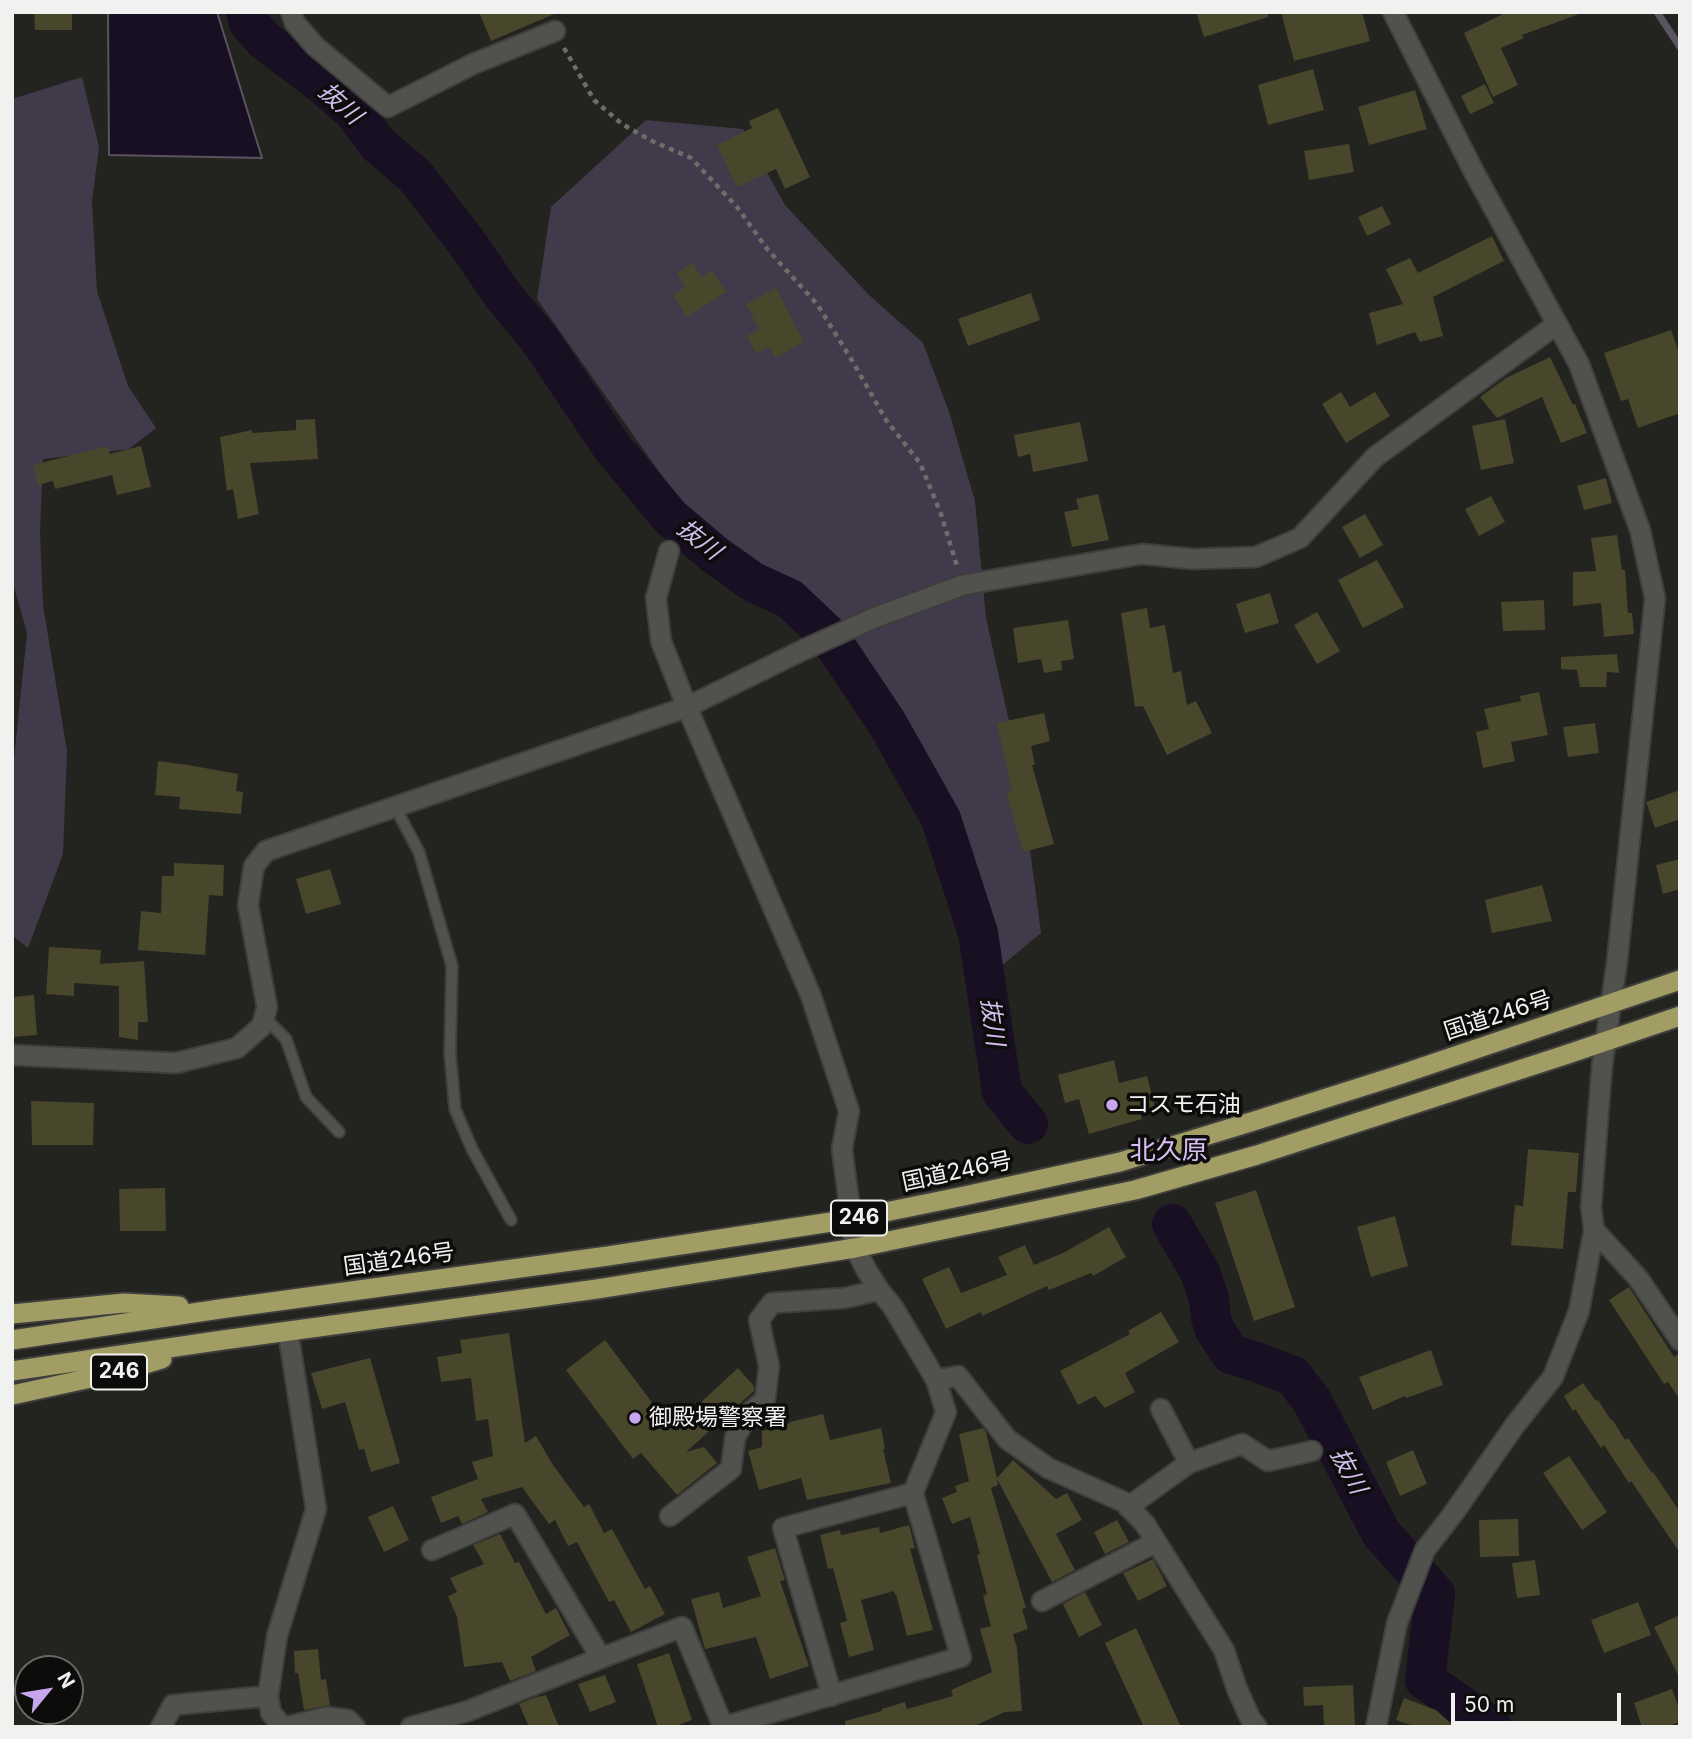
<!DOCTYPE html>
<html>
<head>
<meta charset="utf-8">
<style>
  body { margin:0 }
  #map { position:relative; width:1692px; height:1739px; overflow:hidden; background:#232320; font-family:Inter,sans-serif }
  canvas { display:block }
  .frame { position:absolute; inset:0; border:14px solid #f1f1ef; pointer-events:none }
  .north { position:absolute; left:14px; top:1655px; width:70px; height:70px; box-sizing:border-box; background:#0c0c0b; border:2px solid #686866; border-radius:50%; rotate:60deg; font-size:19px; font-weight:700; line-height:28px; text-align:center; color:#f1f1ef }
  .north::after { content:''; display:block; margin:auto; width:24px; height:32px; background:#c8a6ef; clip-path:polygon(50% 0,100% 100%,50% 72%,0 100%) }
  .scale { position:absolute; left:1451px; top:1693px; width:170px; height:32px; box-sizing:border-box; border:4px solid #f1f1ef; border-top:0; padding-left:9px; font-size:21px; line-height:24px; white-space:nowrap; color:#f1f1ef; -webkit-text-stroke:5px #0c0c0b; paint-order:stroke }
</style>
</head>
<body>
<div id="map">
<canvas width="1692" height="1739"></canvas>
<div class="frame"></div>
<div class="north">N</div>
<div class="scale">50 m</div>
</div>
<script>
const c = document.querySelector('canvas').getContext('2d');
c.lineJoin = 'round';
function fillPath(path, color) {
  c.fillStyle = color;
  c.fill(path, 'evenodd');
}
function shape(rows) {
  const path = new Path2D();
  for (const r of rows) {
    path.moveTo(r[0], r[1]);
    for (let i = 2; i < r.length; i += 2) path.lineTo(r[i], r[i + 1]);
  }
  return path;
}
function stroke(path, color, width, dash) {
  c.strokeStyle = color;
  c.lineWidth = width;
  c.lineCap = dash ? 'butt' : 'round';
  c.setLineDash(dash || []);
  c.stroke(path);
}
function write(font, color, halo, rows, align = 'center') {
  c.font = font + ' Inter,"Noto Sans JP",sans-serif';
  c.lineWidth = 7;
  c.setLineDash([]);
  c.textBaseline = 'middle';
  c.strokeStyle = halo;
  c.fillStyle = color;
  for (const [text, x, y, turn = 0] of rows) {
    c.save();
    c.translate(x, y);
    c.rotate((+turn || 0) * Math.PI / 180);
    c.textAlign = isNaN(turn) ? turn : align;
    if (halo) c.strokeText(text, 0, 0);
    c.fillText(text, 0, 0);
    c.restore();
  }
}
fillPath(shape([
  [82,77,99,147,92,201,97,291,128,386,156,428,129,449,43,459,40,532,43,605,67,751,63,854,28,948,12,935,12,778,27,633,12,580,12,99],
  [646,120,743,129,785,205,869,295,923,343,949,412,975,501,986,618,1019,766,1041,933,994,972,936,780,788,618,699,528,537,299,551,207]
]), '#413a4a');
const water = shape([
  [108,12,217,12,262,158,109,155,108,12]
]);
fillPath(water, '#190f23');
stroke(water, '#5a5360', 2);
stroke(shape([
  [1657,12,1680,47]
]), '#5a5360', 7);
stroke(shape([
  [246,12,249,23,265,41,321,83,353,111,378,144,415,176,465,240,502,294,540,340,612,447,670,517,715,555,753,582,790,599,828,635,887,723,941,819,978,933,1002,1092,1028,1124],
  [1172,1224,1200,1272,1209,1299,1211,1318,1215,1330,1231,1354,1259,1363,1293,1376,1312,1401,1381,1533,1435,1594,1425,1680,1492,1727]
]), '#190f23', 40);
fillPath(shape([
  [34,12,72,12,72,30,35,30],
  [479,12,559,12,491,41],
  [1196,12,1268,12,1268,17,1204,37],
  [1281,12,1362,12,1370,41,1294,61],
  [1507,12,1579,12,1579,14,1522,35,1524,38,1501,48,1518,85,1493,97,1464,33],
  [1313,69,1324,110,1268,125,1258,85],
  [1485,84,1494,103,1470,114,1461,96],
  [1415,90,1427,129,1369,145,1358,107],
  [778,108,810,177,785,189,776,169,737,187,717,145,752,128,749,121],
  [1349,144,1354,172,1309,180,1304,151],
  [1382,206,1391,224,1367,236,1358,217],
  [1492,236,1504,261,1433,297,1443,336,1420,342,1415,332,1377,345,1369,313,1403,304,1386,269,1410,258,1418,273],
  [693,263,701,277,712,270,726,292,687,317,673,295,685,287,677,273],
  [776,288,804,342,775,358,769,347,756,354,747,336,759,329,746,304],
  [1031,293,1040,320,968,346,958,319],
  [1671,330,1680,355,1680,413,1638,428,1628,399,1621,401,1604,353],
  [1550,357,1573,405,1575,404,1587,433,1561,443,1542,397,1497,418,1480,397,1506,378],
  [1341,392,1350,407,1375,392,1390,416,1346,443,1322,404],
  [315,419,318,459,250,463,259,514,238,519,233,489,227,491,220,437,252,430,252,433,296,430,296,420],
  [1505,419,1514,463,1481,470,1472,426],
  [1080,422,1088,461,1033,472,1030,454,1018,457,1014,435],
  [108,446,110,454,141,446,151,487,117,495,112,475,55,489,53,481,38,485,33,465],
  [1606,478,1612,503,1584,510,1577,486],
  [1098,494,1109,540,1072,547,1064,512,1079,509,1076,499],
  [1491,496,1505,522,1479,536,1465,509],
  [1365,514,1383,545,1360,558,1342,527],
  [1617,535,1622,570,1625,570,1628,613,1632,613,1634,634,1604,637,1601,603,1573,606,1573,572,1596,571,1591,538],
  [1377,560,1404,607,1363,628,1338,580],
  [1270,593,1279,623,1245,633,1236,604],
  [1544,600,1545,630,1503,631,1501,602],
  [1147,608,1150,628,1165,625,1173,673,1181,671,1187,705,1196,701,1212,733,1167,755,1143,706,1135,707,1121,613],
  [1317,612,1340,651,1317,664,1294,625],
  [1068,620,1074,659,1061,661,1062,670,1044,673,1041,659,1018,663,1013,628],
  [1617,654,1619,673,1607,672,1606,687,1580,687,1577,670,1561,669,1561,657],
  [1539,692,1548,735,1511,742,1515,761,1483,768,1476,732,1489,729,1484,709,1521,701,1520,696],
  [1044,713,1050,741,1031,746,1035,765,1032,765,1054,844,1023,852,1006,791,1012,790,997,723],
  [1595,723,1599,753,1568,757,1563,727],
  [158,761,188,765,238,774,236,791,243,792,241,814,179,809,180,797,155,795],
  [1680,790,1680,819,1655,828,1646,802],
  [1680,859,1680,889,1663,894,1656,865],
  [174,863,224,865,223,896,209,895,205,955,138,950,141,911,161,913,162,876,174,876],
  [330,869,341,904,306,914,296,879],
  [1542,885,1552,921,1492,933,1485,900],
  [49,947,101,950,100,964,144,961,148,1022,138,1022,138,1040,119,1037,119,986,74,983,74,996,46,994],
  [34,995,37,1035,12,1037,12,997],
  [1114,1060,1119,1083,1147,1076,1155,1107,1140,1111,1142,1119,1089,1134,1079,1099,1065,1103,1058,1075],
  [31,1101,94,1103,93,1145,32,1145],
  [1528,1149,1579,1153,1576,1192,1568,1192,1563,1249,1511,1245,1515,1205,1523,1206],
  [165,1188,166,1231,120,1231,119,1189],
  [1256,1190,1295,1307,1254,1321,1215,1203],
  [1395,1216,1408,1266,1371,1277,1357,1227],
  [1109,1227,1126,1257,1093,1276,1091,1273,1049,1290,1047,1286,982,1316,981,1312,946,1329,922,1279,949,1267,961,1293,1007,1275,998,1257,1025,1245,1034,1265,1063,1253],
  [1629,1287,1674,1357,1680,1353,1680,1400,1668,1382,1664,1384,1609,1300],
  [1161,1312,1179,1342,1125,1373,1135,1392,1105,1408,1095,1396,1078,1405,1060,1371,1130,1334,1128,1331],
  [509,1333,525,1443,536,1436,553,1465,584,1507,589,1504,604,1533,612,1529,645,1589,650,1586,665,1614,631,1632,614,1600,609,1602,577,1542,568,1546,555,1520,549,1524,522,1487,481,1499,488,1512,462,1524,458,1516,441,1523,431,1497,478,1479,472,1462,493,1456,488,1419,476,1421,471,1378,441,1382,437,1357,462,1353,460,1340],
  [605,1340,672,1429,738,1368,754,1386,754,1391,686,1452,704,1447,717,1463,677,1495,641,1453,633,1459,566,1370],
  [1431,1350,1443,1385,1406,1398,1405,1396,1373,1410,1359,1377],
  [370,1358,400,1463,371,1472,364,1449,359,1450,345,1402,322,1409,311,1373],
  [1583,1383,1596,1401,1598,1400,1611,1420,1612,1419,1625,1440,1628,1438,1652,1473,1653,1472,1680,1512,1680,1553,1631,1481,1629,1483,1604,1445,1601,1448,1575,1409,1573,1411,1564,1396],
  [823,1414,830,1440,881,1428,885,1449,883,1449,891,1483,807,1500,801,1478,759,1490,748,1451,762,1447,762,1431,790,1423,790,1422],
  [983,1428,986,1432,997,1478,1013,1460,1056,1499,1067,1493,1082,1520,1056,1534,1075,1570,1052,1582,997,1479,998,1485,991,1488,1026,1608,1022,1609,1028,1629,1013,1634,1017,1648,1022,1711,1005,1712,972,1727,845,1727,845,1721,882,1711,882,1709,905,1702,907,1709,953,1696,951,1690,992,1672,980,1629,991,1626,983,1596,987,1594,977,1555,980,1554,970,1517,952,1524,942,1498,957,1492,955,1486,969,1481,959,1434],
  [1413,1450,1427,1484,1400,1496,1386,1462],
  [1569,1456,1607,1512,1582,1530,1543,1473],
  [393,1506,409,1540,384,1552,368,1517],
  [1518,1519,1519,1556,1480,1557,1479,1520],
  [1117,1520,1129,1542,1105,1554,1094,1532],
  [909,1525,915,1548,910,1549,933,1630,907,1636,896,1594,895,1595,894,1591,861,1600,874,1650,849,1657,840,1623,847,1621,833,1568,828,1569,820,1535,840,1530,841,1535,879,1527,880,1533],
  [500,1534,515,1563,519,1562,546,1614,556,1608,570,1635,531,1657,536,1671,510,1681,502,1662,464,1667,457,1617,448,1596,457,1592,450,1578,484,1564,473,1545],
  [775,1548,785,1580,780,1581,809,1666,770,1679,756,1637,705,1649,691,1599,719,1592,723,1608,761,1596,747,1557],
  [1153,1559,1167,1586,1138,1601,1123,1573],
  [1535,1560,1540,1595,1517,1598,1512,1563],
  [1085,1592,1102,1625,1079,1637,1063,1604],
  [1638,1602,1651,1635,1604,1653,1591,1620],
  [1680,1615,1680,1679,1654,1627],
  [1136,1628,1181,1727,1144,1727,1105,1643],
  [318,1649,321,1680,326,1679,330,1705,304,1710,298,1673,295,1673,294,1651],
  [669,1653,692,1720,673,1727,658,1727,637,1664],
  [605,1675,616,1702,590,1712,578,1684],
  [1353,1685,1355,1727,1324,1727,1323,1705,1304,1706,1303,1687],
  [1672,1689,1680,1711,1680,1722,1666,1727,1642,1727,1634,1703],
  [546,1695,559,1727,529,1727,519,1704,539,1696,539,1697],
  [1404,1698,1436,1710,1455,1727,1416,1727,1396,1720]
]), '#48462b');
const service = shape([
  [395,807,419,852,452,966,450,1053,455,1109,472,1149,511,1220],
  [264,1017,286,1039,306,1097,339,1132]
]);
const minor = shape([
  [291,12,295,23,315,46,388,107,473,64,555,31],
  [669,551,656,598,661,641,687,707,811,996,849,1111,842,1149,855,1248,867,1271,879,1290,893,1307,936,1380,946,1412,913,1493,783,1528,832,1696],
  [12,1055,176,1063,237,1048,262,1026,267,1007,248,905,254,866,266,851,687,707,803,650,874,618,963,585,1142,554,1193,559,1256,557,1300,538,1375,457,1557,324],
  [1594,1230,1638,1278,1680,1340],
  [936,1380,958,1376,1007,1439,1048,1468,1124,1502,1145,1524,1224,1650,1237,1689,1250,1718,1257,1727],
  [1161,1409,1189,1463],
  [1128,1507,1189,1463,1242,1444,1268,1461,1312,1451],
  [670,1516,731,1469,735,1438,748,1414,765,1400,769,1366,759,1320,772,1303,845,1298,879,1290],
  [432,1550,515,1514,601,1658,682,1627,723,1726],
  [1042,1601,1156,1542],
  [161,1727,173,1705,268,1696],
  [283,1727,271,1713,268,1696,277,1636,316,1509,288,1332],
  [286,1727,327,1717,348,1720,355,1727],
  [411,1727,468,1711,601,1658],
  [723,1727,961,1657,913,1493],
  [1376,1727,1397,1623,1425,1550,1453,1514,1515,1425,1553,1377,1579,1311,1594,1230,1591,1207,1602,1066,1617,962,1655,598,1640,530,1579,364,1474,172,1393,12]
]);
const trunk = shape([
  [12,1314,124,1303,179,1306],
  [12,1340,220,1309,608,1256,805,1226,851,1219,964,1196,1120,1162,1254,1121,1399,1075,1680,980],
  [12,1371,223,1340,597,1289,855,1248,1135,1190,1257,1155,1565,1055,1680,1016],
  [12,1395,119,1372,162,1359]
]);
stroke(service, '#3e3e3c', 14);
stroke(minor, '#3e3e3c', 23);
stroke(trunk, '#3e3e3c', 23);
stroke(shape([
  [564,48,594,100,622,124,652,141,691,158,737,207,768,250,817,304,853,362,886,420,920,463,941,514,957,566]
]), '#6d6d6a', 4.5, [5, 5]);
stroke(service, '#51514e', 10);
stroke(minor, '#51514e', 19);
stroke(trunk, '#a19d64', 19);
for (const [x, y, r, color] of [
  [1112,1105,7,"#c8a6ef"],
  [635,1418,7,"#c8a6ef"]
]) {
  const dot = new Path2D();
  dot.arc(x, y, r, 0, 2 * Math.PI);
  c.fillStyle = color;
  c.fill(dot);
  stroke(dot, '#0c0c0b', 2.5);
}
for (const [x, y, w] of [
  [859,1218,56],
  [119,1372,56]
]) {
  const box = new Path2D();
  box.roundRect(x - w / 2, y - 17.5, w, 35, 5);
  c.fillStyle = '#0c0c0b';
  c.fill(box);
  stroke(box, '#f1f1ef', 2);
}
write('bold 21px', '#f1f1ef', null, [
  ["246",859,1218],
  ["246",119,1372]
]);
write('23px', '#f1f1ef', '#0c0c0b', [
  ["国道246号",1498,1016,-18],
  ["国道246号",957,1172,-12],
  ["国道246号",399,1260,-8]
]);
write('23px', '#f1f1ef', '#0c0c0b', [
  ["コスモ石油",1126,1105],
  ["御殿場警察署",649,1418]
], 'left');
write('italic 24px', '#d4beef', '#0c0c0b', [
  ["抜川",340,104,42],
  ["抜川",699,540,38],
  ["抜川",992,1022,82],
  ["抜川",1348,1471,62]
]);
write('26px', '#d7bef5', '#0c0c0b', [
  ["北久原",1169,1151]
]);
</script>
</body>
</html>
